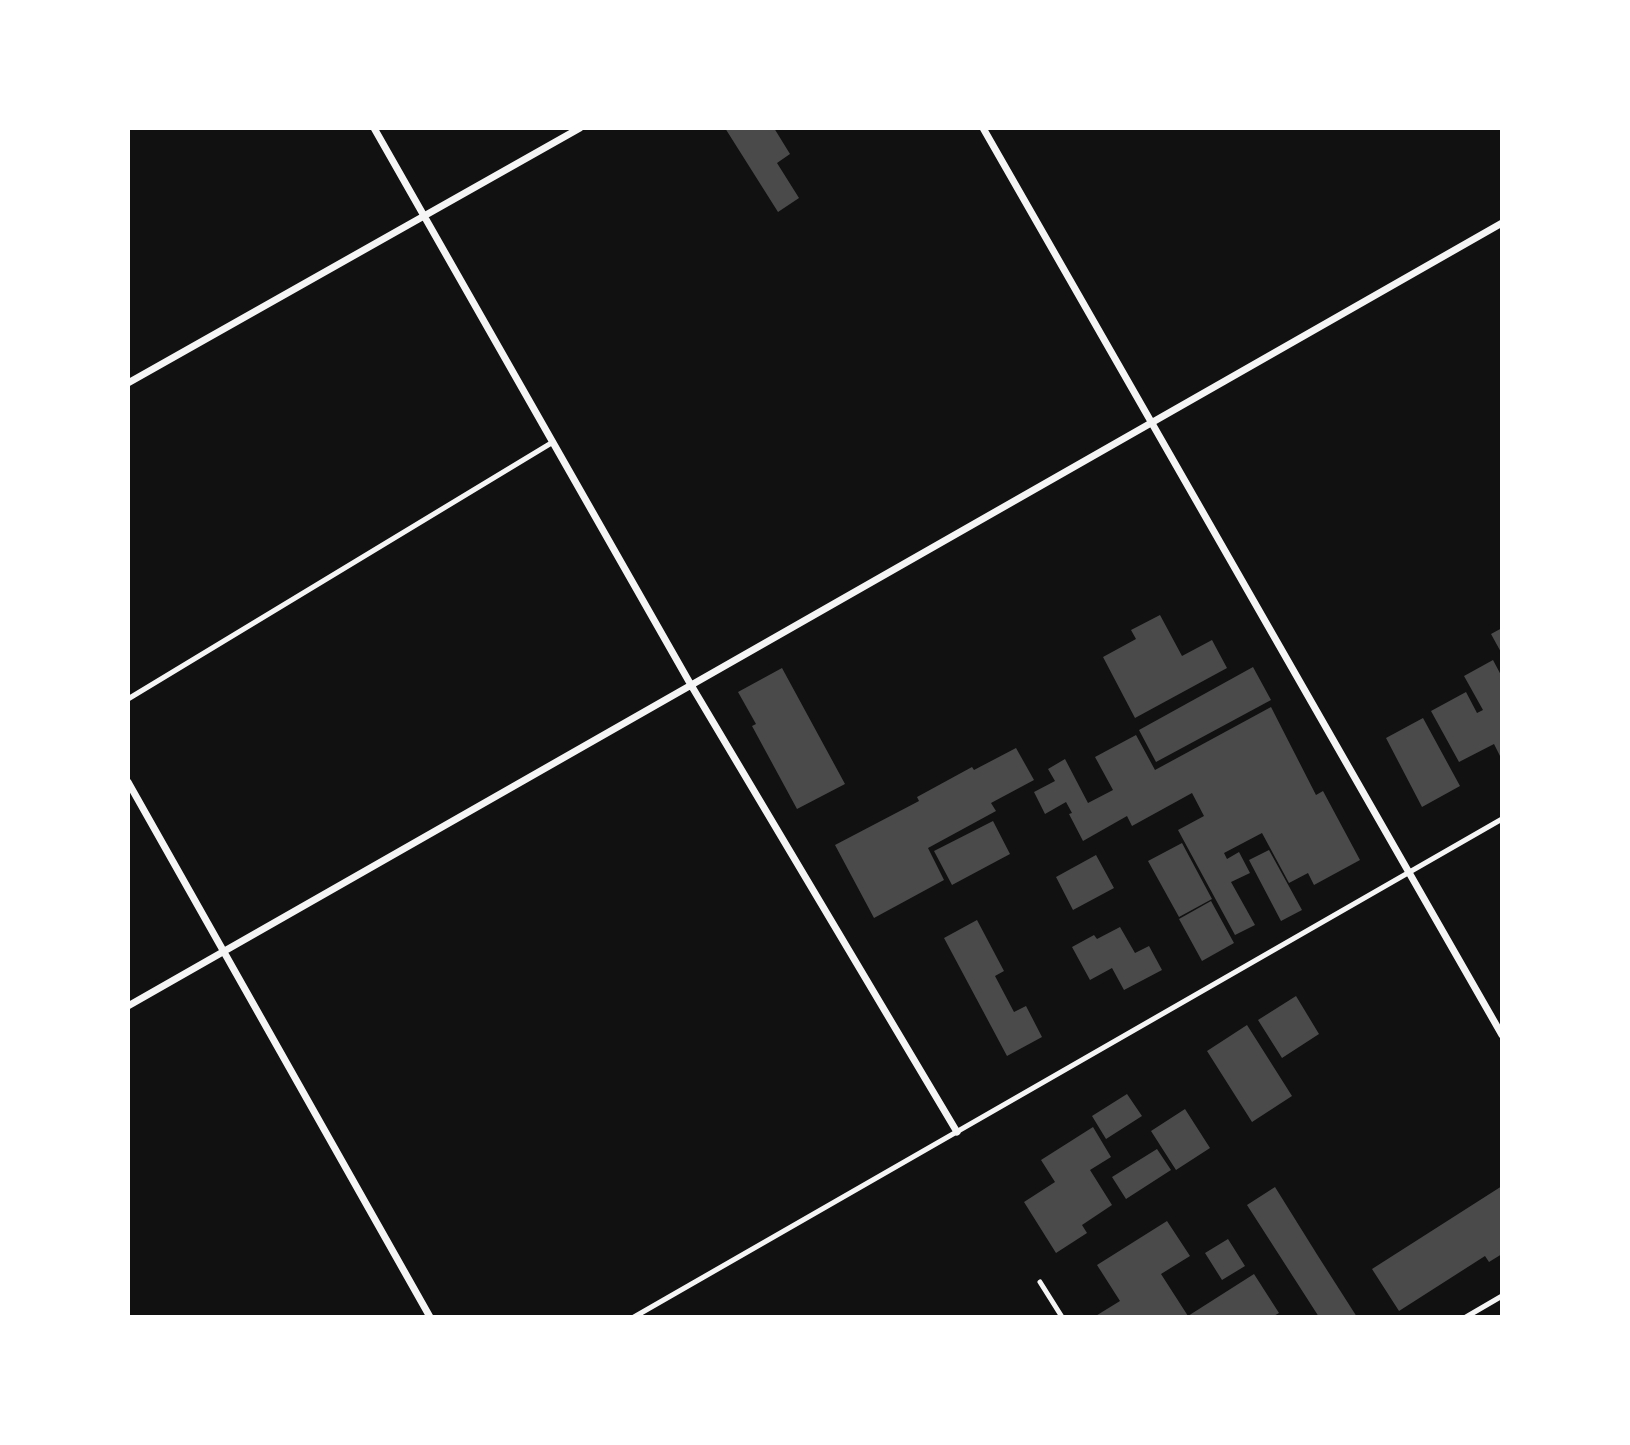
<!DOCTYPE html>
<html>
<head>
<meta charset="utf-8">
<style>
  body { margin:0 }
  #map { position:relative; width:1630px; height:1445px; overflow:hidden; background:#111; font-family:"Source Serif 4",serif }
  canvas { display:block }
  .frame { position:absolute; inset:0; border:130px solid #fff; pointer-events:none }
</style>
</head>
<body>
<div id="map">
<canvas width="1630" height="1445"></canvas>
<div class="frame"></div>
</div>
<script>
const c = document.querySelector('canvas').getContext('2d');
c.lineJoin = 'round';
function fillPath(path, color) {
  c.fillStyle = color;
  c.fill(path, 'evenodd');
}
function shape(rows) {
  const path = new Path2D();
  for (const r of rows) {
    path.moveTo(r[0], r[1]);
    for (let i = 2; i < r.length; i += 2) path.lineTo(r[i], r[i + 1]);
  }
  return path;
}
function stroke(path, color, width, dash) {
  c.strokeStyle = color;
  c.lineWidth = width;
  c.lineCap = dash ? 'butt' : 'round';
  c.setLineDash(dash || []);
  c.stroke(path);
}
fillPath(shape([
  [725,128,774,128,790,154,777,163,799,198,778,212],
  [1160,615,1182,656,1212,640,1227,668,1135,718,1103,657,1136,639,1131,630],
  [1502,628,1502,654,1491,634],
  [1493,660,1502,677,1502,760,1494,744,1459,762,1431,711,1466,692,1477,713,1483,710,1464,676],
  [1253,667,1271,700,1156,762,1139,730],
  [782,668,845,784,797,809,752,726,756,724,738,692],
  [1271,707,1316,795,1323,791,1360,860,1314,885,1308,873,1289,883,1262,833,1224,853,1227,859,1239,852,1250,873,1231,882,1255,925,1235,935,1178,830,1204,816,1192,793,1132,826,1127,816,1083,841,1069,814,1072,813,1066,802,1045,814,1034,792,1055,781,1048,769,1065,759,1088,803,1113,790,1095,757,1136,735,1155,770],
  [1423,718,1460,786,1422,807,1386,738],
  [1016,748,1034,780,991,803,996,811,928,848,944,880,874,918,835,845,919,801,917,797,972,767,974,770],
  [993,821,1010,854,952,885,934,851],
  [1182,843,1212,899,1179,917,1148,861],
  [1269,850,1302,910,1281,921,1249,860],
  [1096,855,1114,888,1073,910,1056,877],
  [1211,901,1234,943,1202,961,1179,919],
  [977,920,1004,971,995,976,1014,1012,1026,1006,1042,1037,1007,1056,944,938],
  [1120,927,1135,953,1149,946,1162,970,1124,990,1112,968,1090,980,1072,947,1094,935,1097,939],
  [1296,996,1319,1034,1282,1058,1258,1020],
  [1247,1025,1292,1096,1252,1122,1207,1051],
  [1127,1094,1142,1116,1106,1139,1092,1116],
  [1185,1109,1210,1148,1176,1170,1151,1131],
  [1093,1127,1111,1157,1090,1170,1112,1205,1082,1225,1087,1233,1056,1253,1024,1202,1055,1182,1041,1160],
  [1157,1149,1171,1170,1126,1199,1112,1177],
  [1502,1186,1502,1254,1489,1262,1485,1256,1399,1311,1372,1269],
  [1275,1187,1318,1256,1357,1317,1319,1317,1247,1205],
  [1167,1221,1190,1256,1161,1274,1188,1316,1254,1274,1279,1313,1272,1317,1094,1317,1120,1301,1097,1265],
  [1228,1239,1245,1266,1222,1280,1205,1253]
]), '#4a4a4a');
stroke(shape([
  [128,699,553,442],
  [1040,1282,1062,1317],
  [634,1317,1502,819],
  [1466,1317,1502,1296]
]), '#f5f5f5', 5);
stroke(shape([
  [374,128,691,685,957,1132],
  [983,128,1502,1035],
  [128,383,580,128],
  [128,782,430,1317],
  [128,1006,1502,223]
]), '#f5f5f5', 7);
</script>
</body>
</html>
